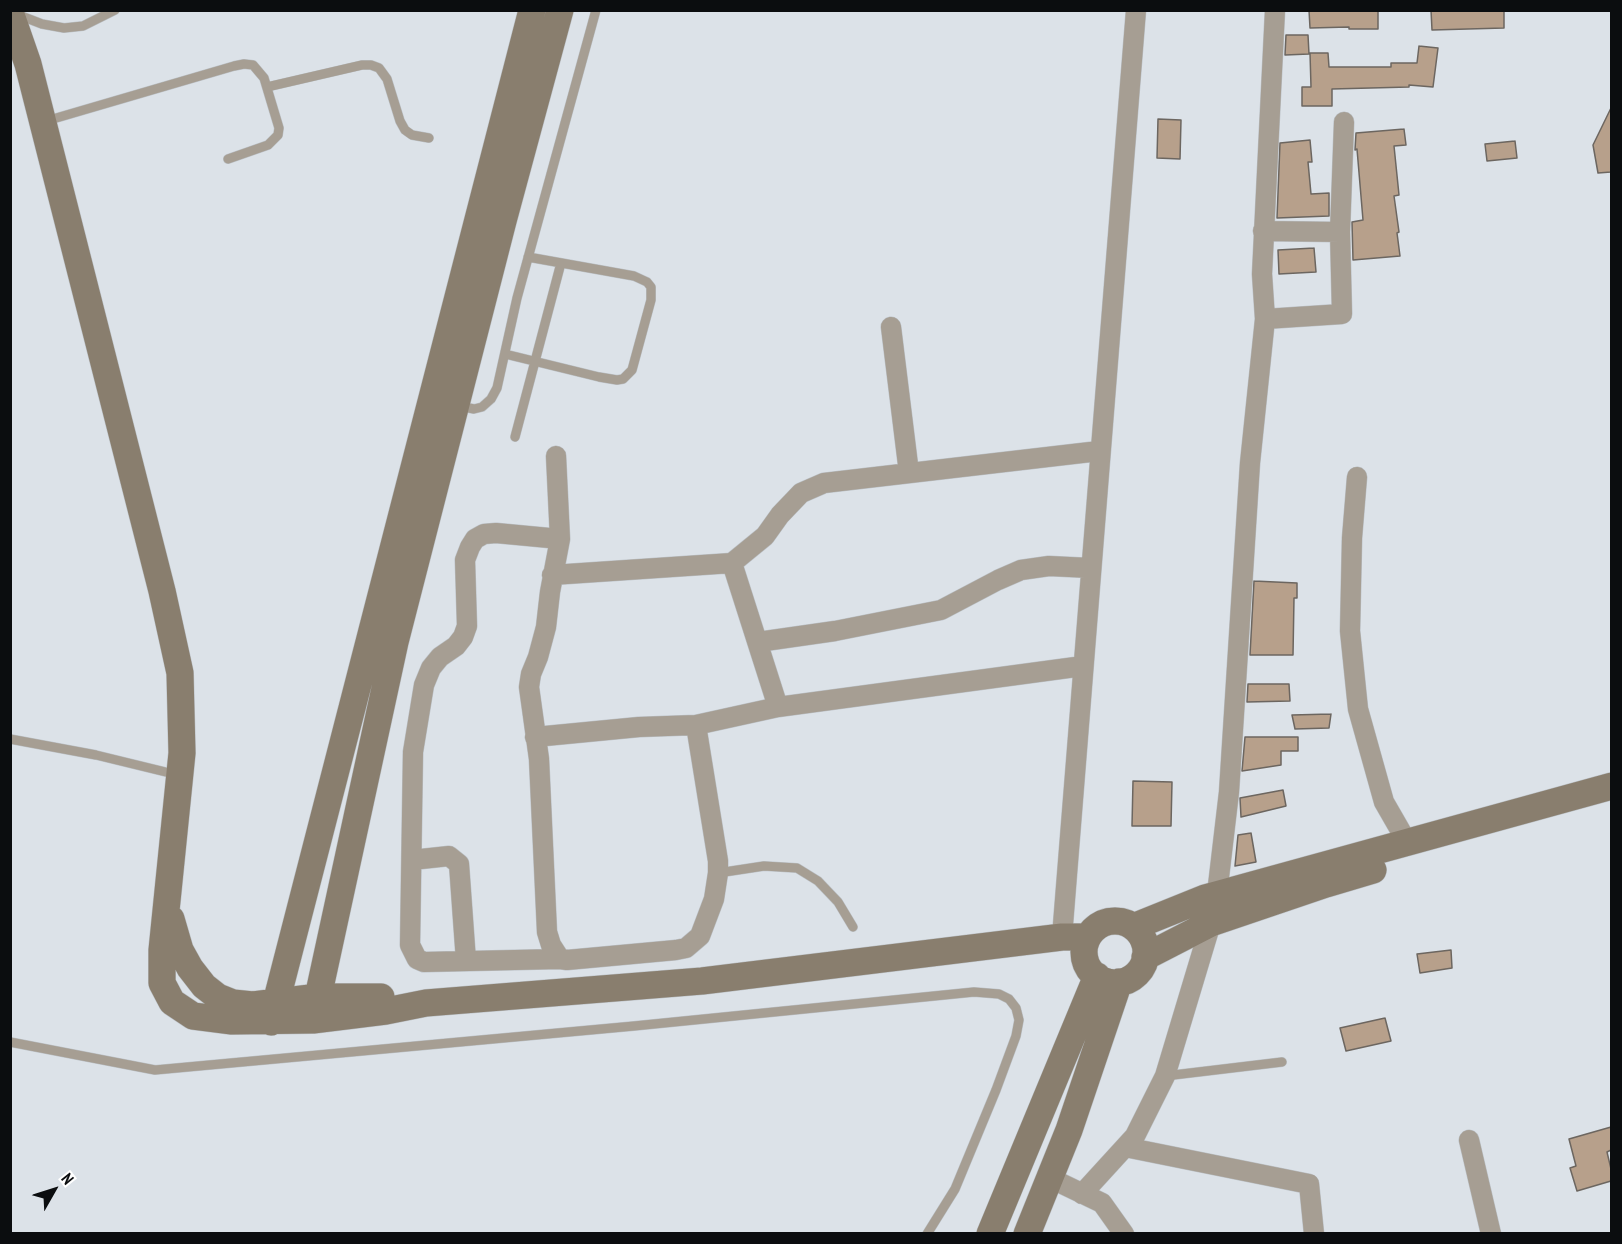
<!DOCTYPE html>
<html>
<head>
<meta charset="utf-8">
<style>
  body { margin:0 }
  #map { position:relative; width:1622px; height:1244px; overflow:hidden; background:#dce2e8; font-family:"PT Sans Narrow",sans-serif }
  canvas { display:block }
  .frame { position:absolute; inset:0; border:12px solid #0b0d0f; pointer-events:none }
  .north { position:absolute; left:24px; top:1160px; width:60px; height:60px; -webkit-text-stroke:4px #fff; paint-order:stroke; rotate:51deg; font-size:16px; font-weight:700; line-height:24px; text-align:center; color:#0b0d0f }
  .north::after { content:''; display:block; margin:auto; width:21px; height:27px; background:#0b0d0f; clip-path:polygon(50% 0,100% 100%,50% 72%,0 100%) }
</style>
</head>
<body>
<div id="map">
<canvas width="1622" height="1244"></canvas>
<div class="frame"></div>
<div class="north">N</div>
</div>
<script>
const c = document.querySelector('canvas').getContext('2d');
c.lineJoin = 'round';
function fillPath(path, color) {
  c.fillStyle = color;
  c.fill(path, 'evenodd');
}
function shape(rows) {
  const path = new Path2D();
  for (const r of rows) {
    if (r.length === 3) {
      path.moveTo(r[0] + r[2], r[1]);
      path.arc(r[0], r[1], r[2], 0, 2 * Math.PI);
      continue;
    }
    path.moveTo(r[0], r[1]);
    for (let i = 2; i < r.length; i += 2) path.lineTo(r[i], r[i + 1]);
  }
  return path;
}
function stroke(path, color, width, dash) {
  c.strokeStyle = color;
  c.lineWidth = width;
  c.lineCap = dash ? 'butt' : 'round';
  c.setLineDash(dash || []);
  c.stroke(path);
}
const building = shape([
  [1309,10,1378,10,1378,29,1349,29,1349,27,1310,28,1309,10],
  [1431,10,1504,10,1504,28,1432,30,1431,10],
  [1286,35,1308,35,1309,54,1285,55,1286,35],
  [1419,46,1438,48,1433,87,1409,85,1409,87,1332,89,1332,106,1302,106,1302,87,1311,87,1310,53,1328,53,1329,67,1391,67,1391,63,1417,63,1419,46],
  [1611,108,1611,172,1598,173,1593,145,1611,108],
  [1158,119,1181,120,1180,159,1157,158,1158,119],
  [1404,129,1406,145,1394,146,1399,195,1394,196,1399,232,1397,233,1400,256,1353,260,1352,222,1363,220,1357,149,1355,150,1356,133,1404,129],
  [1310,140,1312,162,1308,162,1311,194,1329,193,1329,216,1277,218,1280,143,1310,140],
  [1515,141,1517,158,1487,161,1485,144,1515,141],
  [1314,248,1316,272,1279,274,1278,250,1314,248],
  [1254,581,1297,583,1297,598,1294,598,1293,655,1250,655,1254,581],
  [1248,684,1289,684,1290,701,1247,702,1248,684],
  [1331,714,1329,728,1295,729,1292,715,1331,714],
  [1245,737,1298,737,1298,751,1281,751,1281,765,1242,771,1245,737],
  [1133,781,1172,782,1171,826,1132,826,1133,781],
  [1283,790,1286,806,1241,817,1240,798,1283,790],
  [1251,833,1256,862,1235,866,1238,835,1251,833],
  [1451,950,1452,968,1420,973,1417,954,1451,950],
  [1385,1018,1391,1041,1346,1051,1340,1028,1385,1018],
  [1611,1127,1611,1150,1607,1152,1611,1169,1611,1181,1577,1191,1570,1168,1576,1166,1569,1139,1611,1127]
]);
fillPath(building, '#b7a08b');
stroke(building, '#6c6660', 1.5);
const lane = shape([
  [16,14,42,24,64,28,83,26,115,10],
  [267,87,362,65,371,65,379,68,387,79,400,121,405,130,412,135,429,138],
  [46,121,234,66,244,64,253,65,264,78,279,128,278,135,268,145,228,159],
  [505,354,599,377,617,380,623,379,632,370,651,300,651,287,647,282,634,276,528,257],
  [459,406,474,409,482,407,491,399,497,388,517,298,596,10],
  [515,437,561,263],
  [10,739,96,755,178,775],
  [718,873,764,866,797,868,818,881,838,902,853,927],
  [10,1042,155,1070,634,1026,974,992,999,994,1009,999,1016,1008,1019,1020,1016,1036,996,1090,955,1189,927,1234],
  [1165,1076,1282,1062]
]);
const street = shape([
  [1263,231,1340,232,1342,314,1265,319],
  [1340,232,1344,122],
  [891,327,909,473],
  [556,456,560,539,550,592,546,627,538,657,531,674,529,687,539,759,547,932,551,945,560,959,567,960,676,950,686,948,700,936,714,899,718,873,718,861,696,725],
  [1357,477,1352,538,1350,631,1358,709,1384,802,1407,842],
  [732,563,778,707,1083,666],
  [552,575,732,563,765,536,780,515,801,493,824,483,1099,451],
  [758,642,835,631,941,610,998,580,1021,570,1049,566,1090,568],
  [535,737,639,727,696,725,778,707],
  [412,860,449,856,459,864,466,961],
  [1062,937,1136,10],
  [560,959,424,962,417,959,410,945,413,752,424,685,431,668,440,657,456,646,463,637,467,626,465,560,470,547,475,539,484,534,496,533,560,539],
  [1469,1140,1491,1234],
  [1125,1147,1309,1184,1314,1234],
  [1050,1178,1102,1203,1124,1234],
  [1082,1194,1135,1136,1165,1076,1211,923,1217,894,1229,792,1250,463,1265,319,1262,274,1275,10]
]);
const secondary = shape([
  [10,12,28,64,162,591,180,673,182,753,162,950,162,983,172,1002,193,1016,232,1021,313,1020,386,1011,426,1003,702,981,1062,937,1088,937],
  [171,919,180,950,190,968,204,986,218,997,233,1003,253,1005,318,997,381,997],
  [1115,952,31],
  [1133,927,1205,898,1612,786],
  [1145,957,1211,923,1326,884,1373,870],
  [313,1020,395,642,503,221,560,10],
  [271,1022,532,10],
  [990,1234,1097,976],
  [1027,1234,1069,1130,1119,982]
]);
stroke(lane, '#bbc0c5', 10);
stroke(street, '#bbc0c5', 21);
stroke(secondary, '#bbc0c5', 28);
stroke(lane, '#a69e93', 9);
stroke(street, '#a69e93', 20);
stroke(secondary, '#897e6e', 27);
</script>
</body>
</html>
